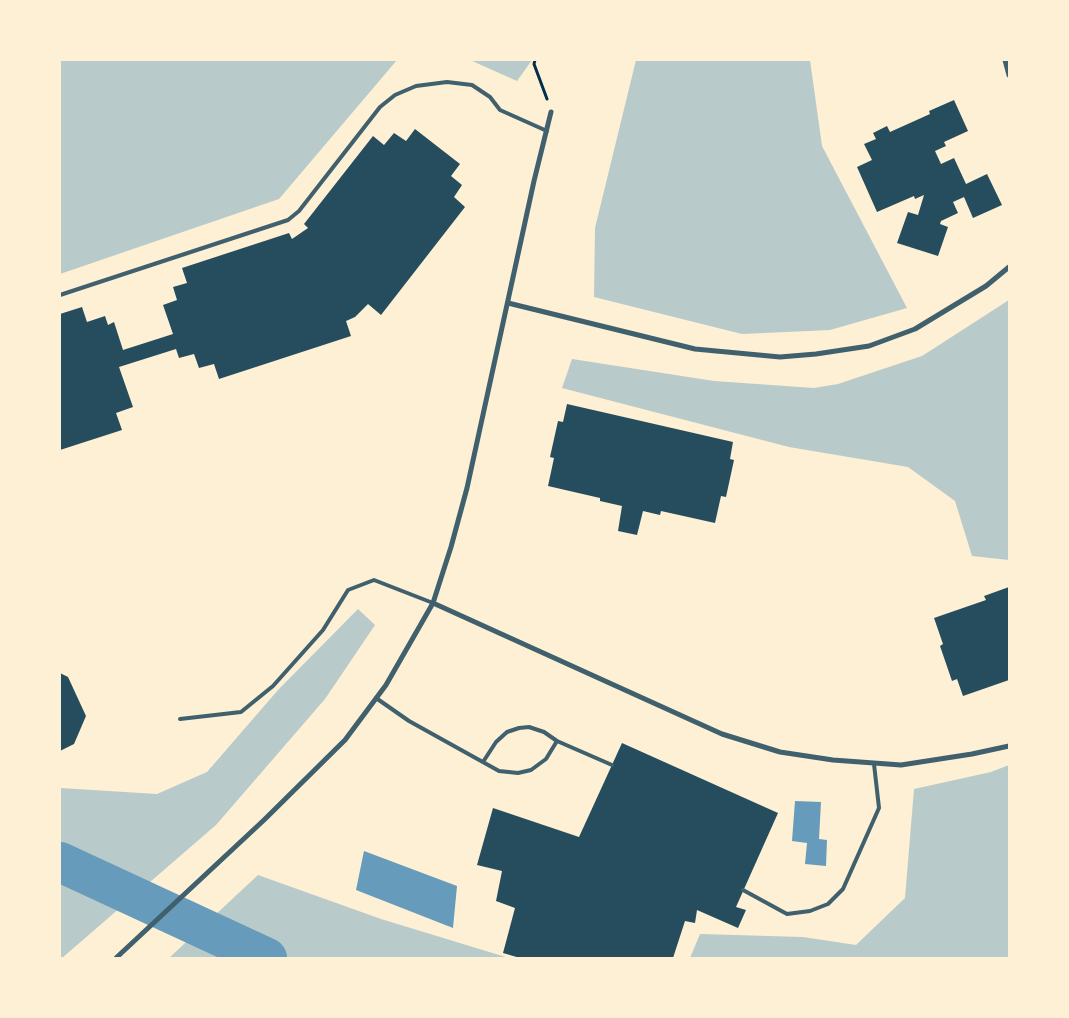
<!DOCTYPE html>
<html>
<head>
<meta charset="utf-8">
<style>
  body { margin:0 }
  #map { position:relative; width:1069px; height:1018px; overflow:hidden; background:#fdf0d5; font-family:Merriweather,serif }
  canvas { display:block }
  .frame { position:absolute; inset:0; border:61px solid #fdf0d5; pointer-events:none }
</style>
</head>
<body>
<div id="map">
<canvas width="1069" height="1018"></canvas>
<div class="frame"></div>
</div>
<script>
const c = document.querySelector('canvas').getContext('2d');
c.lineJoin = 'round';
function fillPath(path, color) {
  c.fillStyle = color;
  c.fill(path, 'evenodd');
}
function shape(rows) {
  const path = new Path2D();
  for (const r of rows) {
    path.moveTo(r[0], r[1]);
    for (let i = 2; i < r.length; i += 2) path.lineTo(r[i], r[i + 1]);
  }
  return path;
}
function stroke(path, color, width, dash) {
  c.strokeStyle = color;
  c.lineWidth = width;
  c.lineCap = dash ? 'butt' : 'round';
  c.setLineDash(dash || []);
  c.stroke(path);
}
fillPath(shape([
  [60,60,397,60,279,199,60,274],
  [470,60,532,60,517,81],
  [636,60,810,60,822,146,907,308,830,330,742,334,594,297,595,228],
  [1009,300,1009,560,972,556,955,501,908,467,789,447,562,388,572,359,714,381,814,388,838,384,922,356],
  [358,609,375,625,325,699,216,825,62,958,60,958,60,788,157,794,207,772,278,690],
  [1009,765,1009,958,690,958,700,934,803,937,856,945,905,898,914,789,991,772],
  [258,875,381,919,509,958,169,958]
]), '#b9caca');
fillPath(shape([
  [795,801,821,802,819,839,827,840,826,866,805,864,807,843,792,841],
  [364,851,457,886,453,928,356,890]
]), '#669bbc');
stroke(shape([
  [60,862,267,958]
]), '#669bbc', 40);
fillPath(shape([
  [954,100,968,131,944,142,946,146,935,151,941,164,954,158,966,184,987,174,1002,205,973,218,964,197,953,202,958,213,941,221,940,224,948,227,938,256,897,243,908,212,918,215,924,195,915,199,914,196,877,212,857,167,872,160,864,144,876,139,873,133,887,126,890,132,930,114,929,111],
  [415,129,460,164,451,176,462,185,454,197,465,207,381,315,368,304,355,317,346,321,351,336,219,379,214,364,199,368,194,354,179,358,176,349,119,367,133,407,116,413,122,430,60,450,60,314,82,307,87,322,105,316,108,325,114,322,123,350,173,334,163,305,177,300,173,287,187,283,182,268,289,233,292,239,308,228,304,224,373,136,384,145,394,133,406,141],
  [567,404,733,442,730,459,734,460,726,497,721,496,715,523,661,511,660,515,643,511,637,535,618,531,622,506,600,501,600,498,548,486,554,458,550,457,558,421,563,422],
  [1009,587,1009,680,963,696,957,679,952,681,940,646,943,644,934,618,986,600,984,596],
  [60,673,68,677,86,716,74,744,60,751],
  [622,743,778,813,736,907,746,910,738,928,697,910,695,923,685,921,673,958,520,958,503,953,515,908,496,901,502,871,477,865,493,808,579,837]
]), '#264d5e');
stroke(shape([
  [535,60,534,64,547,99]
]), '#003049', 3);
stroke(shape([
  [60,295,288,220,299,211,380,107,395,95,416,86,447,82,472,85,490,97,500,110,547,131],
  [376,698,409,721,499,771,518,773,531,770,546,759,557,741,544,732,529,727,519,728,507,732,496,742,483,762],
  [180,719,241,712,273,686,323,630,348,590,374,580,433,603],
  [557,741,612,765],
  [743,890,787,914,810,911,828,904,843,889,879,808,874,764]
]), '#3f606c', 4);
stroke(shape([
  [1005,60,1009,75],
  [508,303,695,349,780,357,816,354,869,346,915,329,986,286,1009,267],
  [433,603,722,734,780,752,833,760,901,765,972,754,1009,746],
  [116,958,264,820,345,740,386,685,433,603,451,547,467,488,534,181,551,112]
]), '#3f606c', 5);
</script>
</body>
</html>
